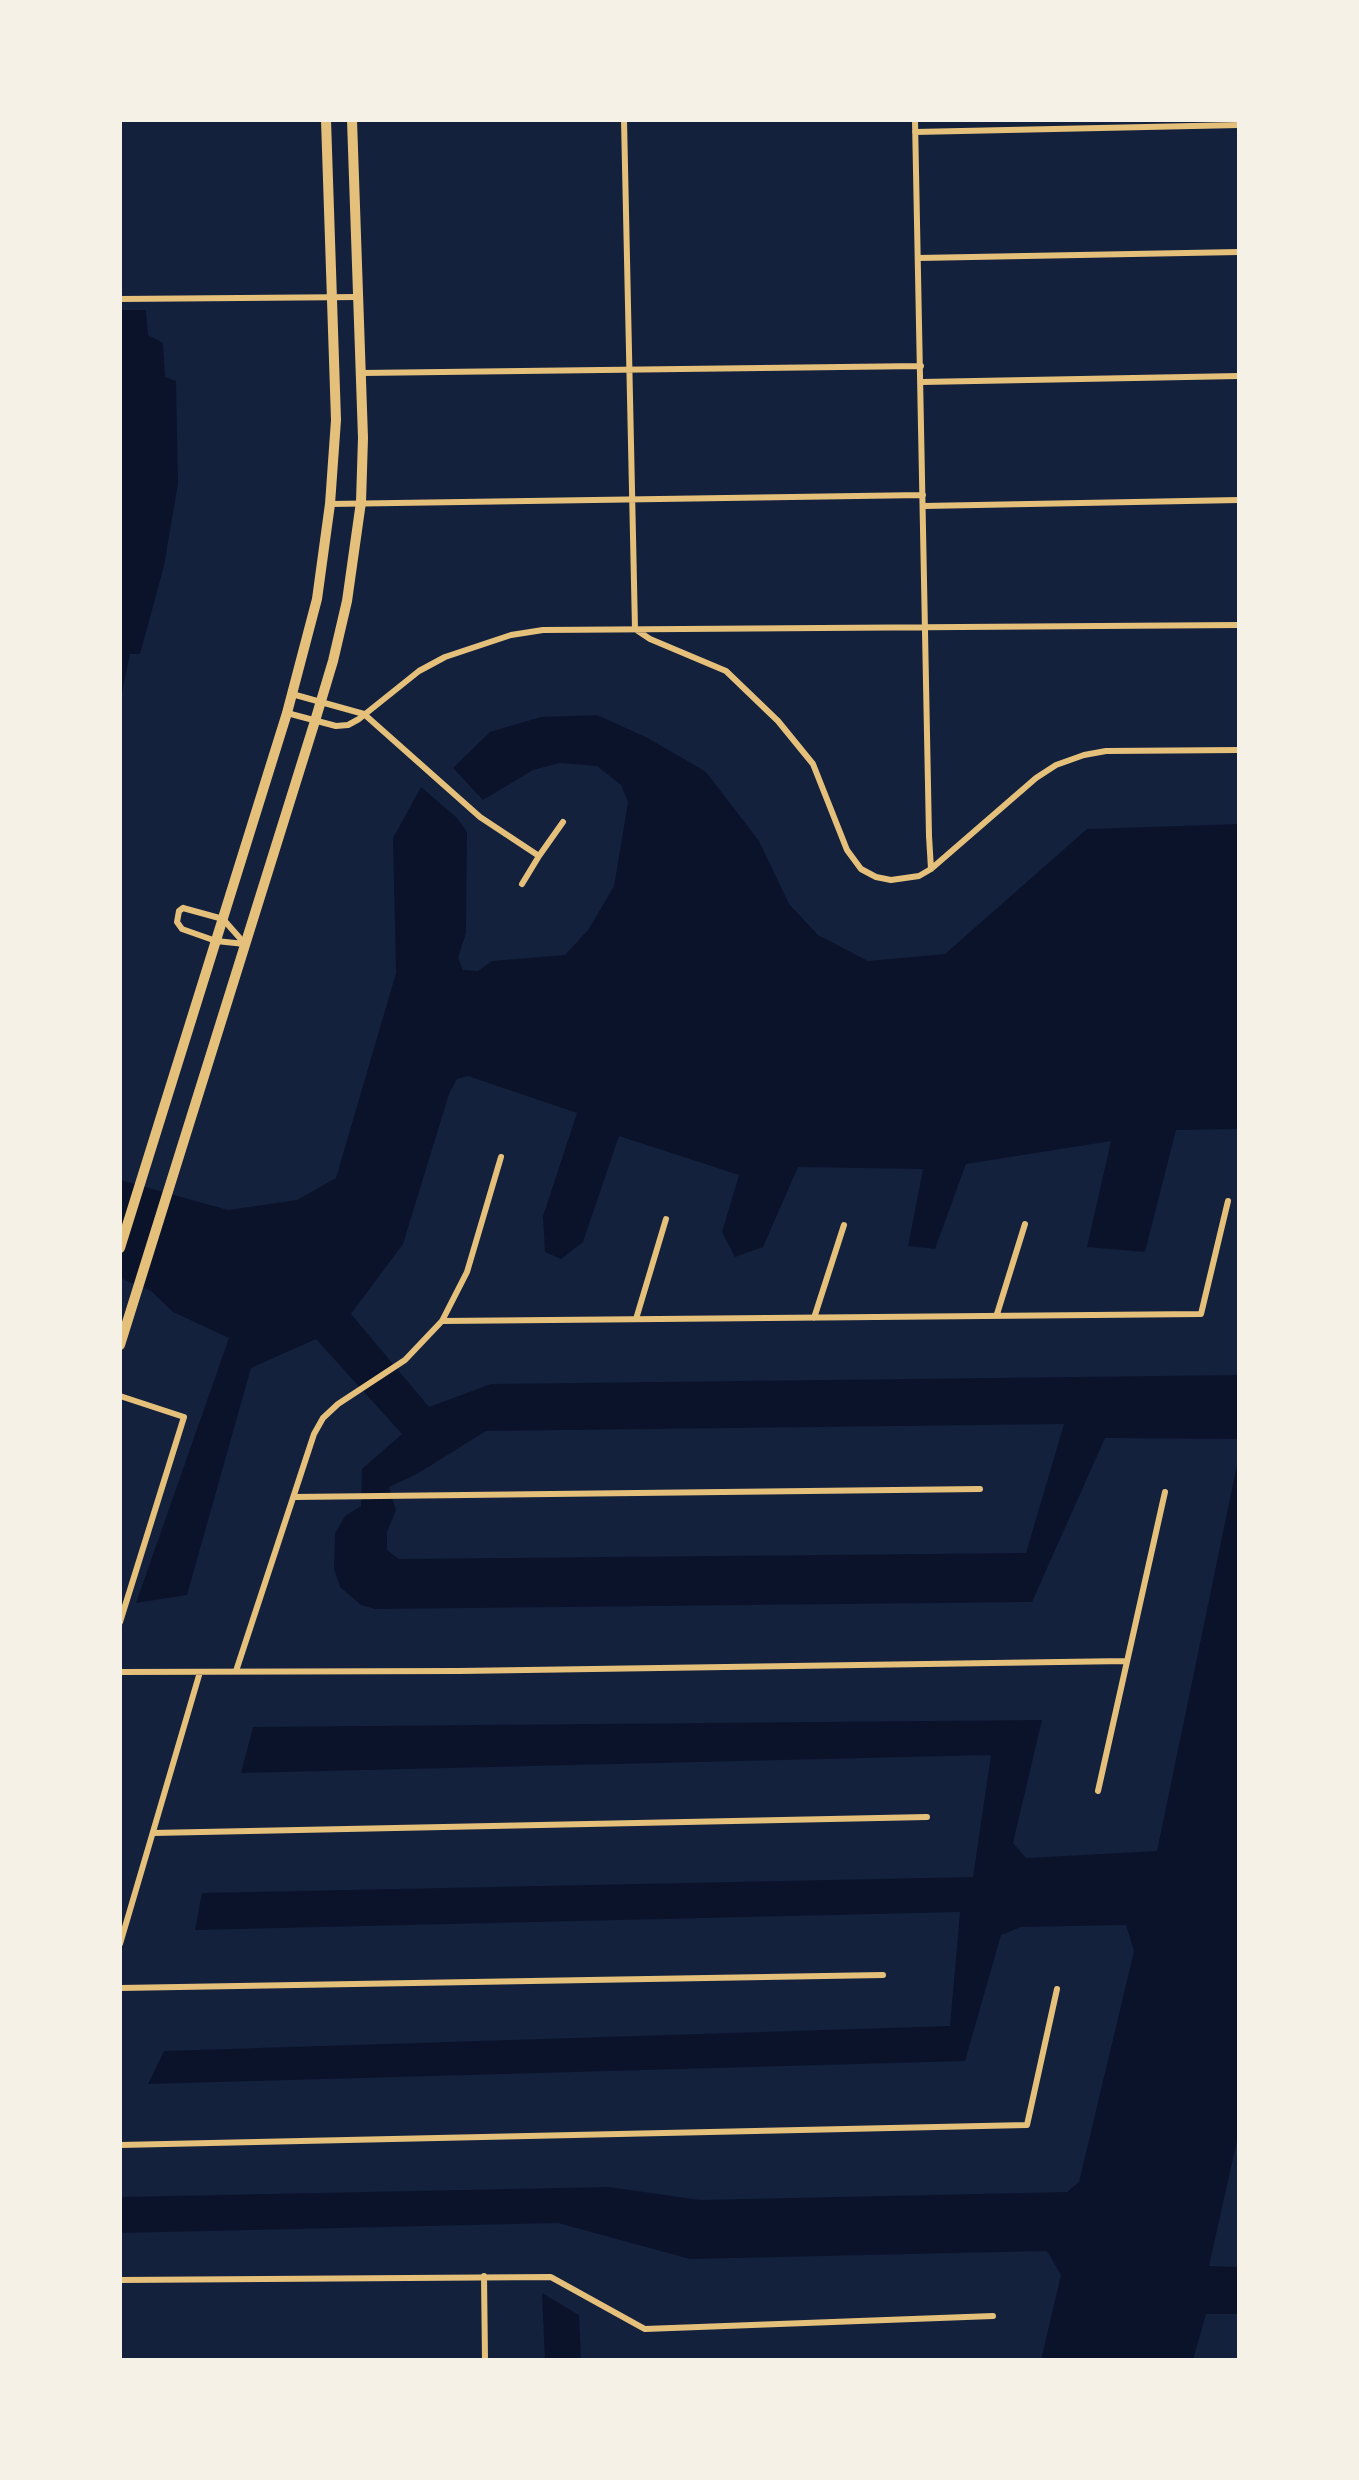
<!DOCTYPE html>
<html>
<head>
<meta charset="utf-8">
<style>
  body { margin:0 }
  #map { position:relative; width:1359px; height:2480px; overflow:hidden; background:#14213d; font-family:"Space Grotesk",sans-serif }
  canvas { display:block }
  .frame { position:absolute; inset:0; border:122px solid #f6f1e7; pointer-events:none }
</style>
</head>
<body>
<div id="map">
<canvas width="1359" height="2480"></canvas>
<div class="frame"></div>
</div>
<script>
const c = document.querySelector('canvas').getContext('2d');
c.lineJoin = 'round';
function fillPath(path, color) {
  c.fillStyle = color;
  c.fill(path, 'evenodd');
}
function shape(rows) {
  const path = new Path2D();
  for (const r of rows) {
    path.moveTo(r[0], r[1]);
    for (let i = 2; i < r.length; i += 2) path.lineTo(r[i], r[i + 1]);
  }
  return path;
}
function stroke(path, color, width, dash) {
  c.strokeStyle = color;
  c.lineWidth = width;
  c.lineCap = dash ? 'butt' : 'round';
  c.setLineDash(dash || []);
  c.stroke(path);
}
fillPath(shape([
  [120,310,146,310,148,335,163,343,165,377,176,381,178,484,164,566,140,654,130,654,120,702],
  [597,715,648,738,706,772,759,841,789,904,818,935,868,961,945,954,1087,829,1239,824,1239,1129,1176,1130,1145,1252,1087,1247,1111,1141,966,1164,935,1249,908,1246,923,1169,798,1167,763,1247,735,1257,722,1232,739,1175,619,1136,583,1242,561,1259,545,1252,543,1216,577,1113,468,1076,457,1079,449,1094,403,1244,351,1314,429,1407,491,1384,1239,1375,1239,1439,1105,1438,1032,1602,375,1609,361,1605,340,1587,334,1569,335,1533,345,1516,361,1506,362,1469,402,1434,316,1339,251,1368,187,1595,136,1603,229,1338,173,1312,151,1291,120,1278,120,1180,228,1210,297,1200,336,1178,396,973,393,838,421,787,457,818,467,832,466,933,458,958,463,970,478,971,492,961,565,955,588,930,614,886,628,802,621,785,597,766,560,763,533,770,483,800,453,768,490,732,541,717],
  [1064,1424,1026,1553,399,1559,387,1550,387,1532,396,1510,389,1487,417,1474,486,1431],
  [1239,1455,1239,2132,1209,2266,1239,2267,1239,2314,1206,2314,1193,2360,1041,2360,1061,2275,1047,2251,690,2259,558,2223,120,2233,120,2197,609,2187,700,2200,1067,2192,1079,2182,1134,1951,1126,1925,1021,1927,1001,1935,965,2061,148,2084,164,2051,950,2026,960,1912,195,1930,202,1893,973,1877,991,1755,241,1773,253,1727,1042,1720,1013,1843,1026,1858,1157,1851],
  [542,2293,579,2315,581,2360,545,2360]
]), '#0b132b');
stroke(shape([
  [624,120,635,629],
  [915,120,929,836,931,869],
  [915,132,1239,125],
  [918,258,1239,252],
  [120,299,359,297],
  [362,373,921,366],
  [922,382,1239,376],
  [330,504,923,495],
  [924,506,1239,500],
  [635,629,650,639,726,671,778,721,813,764,847,850,861,869,876,877,891,880,919,876,931,869,1036,778,1056,765,1084,755,1106,751,1239,750],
  [292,694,364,714,480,817,539,856,563,822],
  [287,713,336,726,348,725,359,719,419,671,445,657,511,635,543,630,1239,625],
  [522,884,539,856],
  [183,908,223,919,245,944,216,941,182,929,177,922,179,911,183,908],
  [997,1314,1025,1224],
  [814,1318,844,1225],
  [636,1319,666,1219],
  [442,1321,1201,1314,1228,1201],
  [120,1396,184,1417,120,1622],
  [294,1497,980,1489],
  [236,1671,314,1434,323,1418,338,1404,405,1360,442,1321,467,1272,501,1157],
  [120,1672,459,1671,1126,1661],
  [1098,1791,1165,1492],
  [153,1833,927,1817],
  [120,1944,200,1672],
  [120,1988,883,1975],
  [120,2145,1027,2125,1057,1989],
  [484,2276,485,2360],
  [120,2280,551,2277,645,2329,993,2316]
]), '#e5c07b', 6);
stroke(shape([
  [120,1248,287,713,317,599,330,504,336,420,326,120],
  [120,1345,315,721,333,661,347,601,361,502,363,438,352,120]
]), '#e5c07b', 10);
</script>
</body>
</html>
